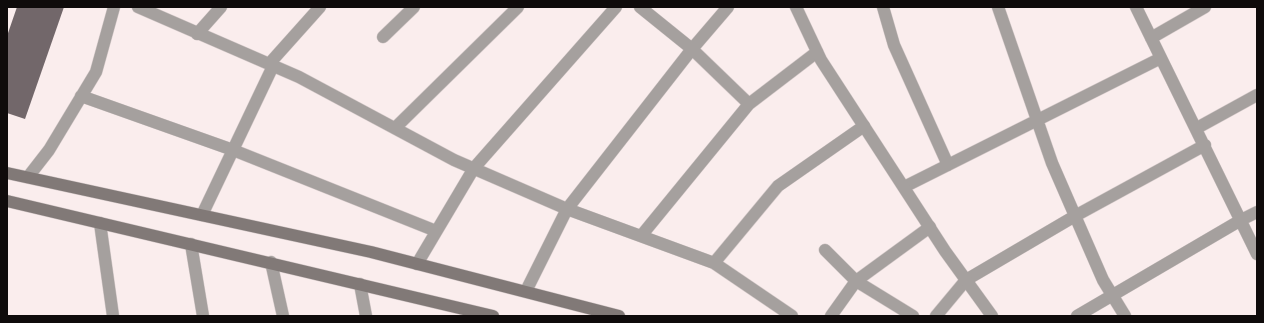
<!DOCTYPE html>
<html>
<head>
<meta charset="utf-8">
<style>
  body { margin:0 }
  #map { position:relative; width:1264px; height:323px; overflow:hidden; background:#faeded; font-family:Raleway,sans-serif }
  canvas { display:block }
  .frame { position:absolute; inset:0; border:8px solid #0f0b0b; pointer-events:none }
</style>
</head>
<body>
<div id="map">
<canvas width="1264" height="323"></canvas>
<div class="frame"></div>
</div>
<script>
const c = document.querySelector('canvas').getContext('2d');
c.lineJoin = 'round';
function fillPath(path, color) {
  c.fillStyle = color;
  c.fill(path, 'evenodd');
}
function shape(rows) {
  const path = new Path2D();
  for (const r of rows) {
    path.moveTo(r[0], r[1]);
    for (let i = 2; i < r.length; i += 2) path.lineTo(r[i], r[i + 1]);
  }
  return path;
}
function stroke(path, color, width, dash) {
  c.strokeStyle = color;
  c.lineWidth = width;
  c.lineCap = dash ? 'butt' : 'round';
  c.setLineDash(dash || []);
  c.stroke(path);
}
fillPath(shape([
  [17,7,64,7,25,119,7,113,7,36]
]), '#72676a');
const minor = shape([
  [138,7,299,77,454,160,567,209,714,263,792,316],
  [728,7,692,49,749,104,817,52],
  [883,7,894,45,948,165],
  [998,7,1052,163,1103,280,1125,316],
  [1136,7,1257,254],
  [197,34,221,7],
  [383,37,414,7],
  [1151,38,1205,7],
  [269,64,320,7],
  [81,96,233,150,436,231],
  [395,128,518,7],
  [1197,128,1257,95],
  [28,177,49,150,96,72,114,7],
  [904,187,1161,58],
  [202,215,273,66],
  [100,223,113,316],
  [641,236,749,104],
  [191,244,203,316],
  [825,250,856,281,913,316],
  [271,262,283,316],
  [714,263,778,186,864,126],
  [417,264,474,168,616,7],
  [360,284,366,316],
  [526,291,567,209,692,49,640,7],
  [831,316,856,281,930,227],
  [936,316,966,280,1075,216,1205,145],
  [1077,316,1241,220,1257,212]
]);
const tertiary = shape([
  [796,7,821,60,945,251,992,316]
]);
const secondary = shape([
  [7,173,371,252,619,316],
  [7,201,493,316]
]);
stroke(minor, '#d4c9c9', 13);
stroke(tertiary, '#d4c9c9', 13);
stroke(secondary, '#d4c9c9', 13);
stroke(minor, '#a5a09e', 12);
stroke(tertiary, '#a5a09e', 12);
stroke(secondary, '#817977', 12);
</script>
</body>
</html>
